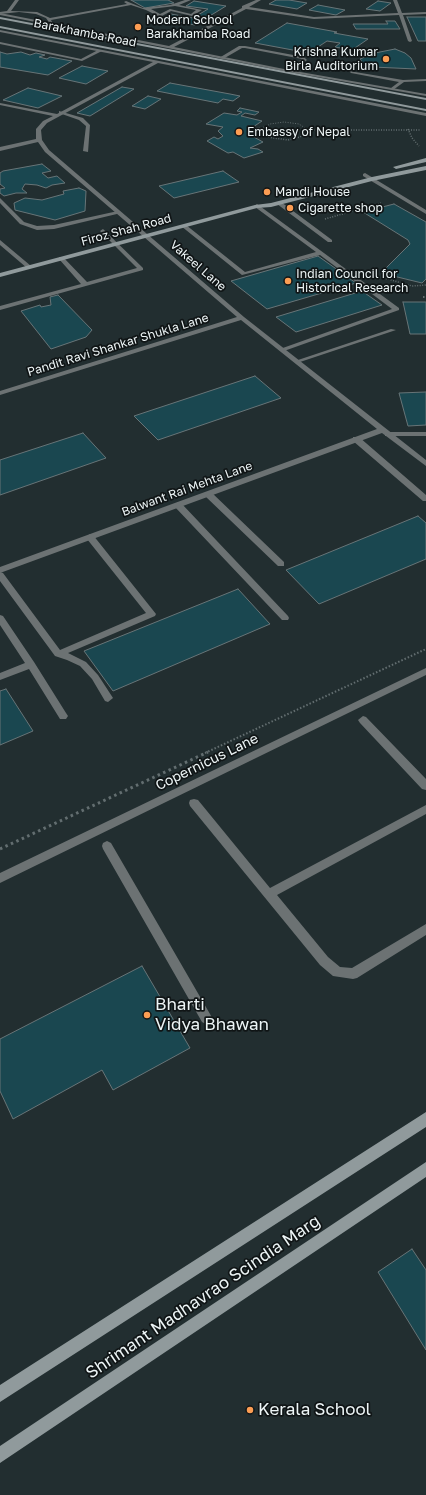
<!DOCTYPE html>
<html>
<head>
<meta charset="utf-8">
<style>
  body { margin:0 }
  canvas { display:block; background:#222e30 }
</style>
</head>
<body>
<canvas width="426" height="1495"></canvas>
<script>
const c = document.querySelector('canvas').getContext('2d');
c.lineJoin = 'round';
function fillPath(path, color) {
  c.fillStyle = color;
  c.fill(path, 'evenodd');
}
function shape(rows) {
  const path = new Path2D();
  for (const r of rows) {
    path.moveTo(r[0], r[1]);
    for (let i = 2; i < r.length; i += 2) path.lineTo(r[i], r[i + 1]);
  }
  return path;
}
function stroke(path, color, width, dash) {
  c.strokeStyle = color;
  c.lineWidth = width;
  c.lineCap = dash ? 'butt' : 'round';
  c.setLineDash(dash || []);
  c.stroke(path);
}
function write(font, color, halo, rows, align = 'center') {
  c.font = font + ' "Golos Text",sans-serif';
  c.lineWidth = 3.5;
  c.setLineDash([]);
  c.textBaseline = 'middle';
  c.strokeStyle = halo;
  c.fillStyle = color;
  for (const [text, x, y, turn = 0] of rows) {
    c.save();
    c.translate(x, y);
    c.rotate((+turn || 0) * Math.PI / 180);
    c.textAlign = isNaN(turn) ? turn : align;
    if (halo) c.strokeText(text, 0, 0);
    c.fillText(text, 0, 0);
    c.restore();
  }
}
const building = shape([
  [131,0,168,0,174,3,145,8,131,0],
  [276,0,289,0,307,3,297,9,269,4,276,0],
  [194,1,226,6,195,25,162,19,171,14,193,18,208,9,186,6,194,1],
  [378,1,391,3,380,11,366,9,378,1],
  [318,5,345,10,336,15,309,10,318,5],
  [407,17,426,17,426,41,418,41,407,17],
  [386,21,395,21,400,29,356,29,353,24,388,24,386,21],
  [287,23,337,32,334,33,368,39,352,50,335,47,340,43,327,41,309,53,255,43,287,23],
  [395,49,405,53,411,58,416,69,373,67,364,65,360,59,375,53,395,49],
  [0,52,7,54,21,52,30,55,36,53,45,55,39,57,47,59,50,57,72,61,48,75,0,67,0,52],
  [82,66,108,71,86,84,59,78,82,66],
  [170,83,230,94,240,96,233,101,223,99,218,103,157,91,170,83],
  [122,87,134,89,90,116,77,113,122,87],
  [28,88,62,96,38,108,3,100,28,88],
  [148,96,161,99,145,109,132,106,148,96],
  [240,108,259,112,255,115,245,113,241,116,262,121,253,127,260,128,260,134,252,136,263,142,250,148,258,149,263,152,244,158,233,152,228,153,207,141,214,137,218,139,223,136,218,131,223,127,206,124,224,113,237,115,242,112,237,111,240,108],
  [42,164,51,171,42,173,48,178,57,176,65,183,52,185,46,188,37,185,25,184,22,189,27,193,16,193,4,196,0,193,0,189,5,188,0,184,0,173,3,171,42,164],
  [223,171,239,182,174,198,159,186,223,171],
  [79,188,86,191,85,211,55,220,15,210,14,203,25,198,42,200,64,194,63,191,79,188],
  [394,204,426,222,426,279,422,283,381,273,410,244,408,240,363,212,394,204],
  [318,256,356,283,267,309,231,281,318,256],
  [362,291,382,305,296,332,276,317,362,291],
  [58,295,92,330,86,337,51,349,21,311,40,305,41,307,51,305,50,297,58,295],
  [403,302,426,302,426,334,410,334,403,302],
  [255,376,281,398,158,440,134,416,255,376],
  [426,392,426,425,408,426,399,393,426,392],
  [83,433,106,458,0,495,0,460,83,433],
  [418,516,426,523,426,559,319,604,286,570,418,516],
  [238,589,270,624,113,691,84,651,238,589],
  [6,689,33,731,0,745,0,691,6,689],
  [142,966,190,1048,113,1090,102,1070,13,1119,0,1091,0,1039,142,966],
  [412,1249,426,1270,426,1350,378,1272,412,1249]
]);
fillPath(building, '#1a4750');
stroke(building, '#677477', 1);
stroke(shape([
  [264,128,270,124,284,122,299,124,305,128]
]), '#636e70', 1, [1, 1.5]);
stroke(shape([
  [264,127,261,132,267,137,288,140,300,137,307,132,304,127],
  [408,129,412,138,419,146],
  [306,130,420,130],
  [325,219,381,203],
  [381,277,412,286,426,285]
]), '#636e70', 1.5, [1, 1.5]);
stroke(shape([
  [423,297,426,297],
  [205,753,426,649]
]), '#636e70', 2, [1.5, 2]);
stroke(shape([
  [0,849,208,752]
]), '#636e70', 3, [2.5, 3.5]);
fillPath(shape([
  [15,0,19,0,11,11,37,12,50,18,127,4,124,2,126,1,143,8,170,5,185,0,191,0,179,5,202,10,192,16,171,11,160,17,146,10,131,5,51,20,53,24,51,25,46,18,36,14,19,12,0,14,0,12,7,11,15,0],
  [175,6,196,10,191,14,170,9,160,14,151,9,175,6],
  [0,42,81,59,98,50,102,51,82,61,0,44,0,42],
  [239,46,245,46,304,57,307,60,289,72,287,70,302,59,245,48,242,48,223,59,219,58,239,46],
  [349,71,403,80,426,79,426,81,404,82,393,90,391,88,399,82,351,73,349,71],
  [59,111,83,118,90,125,88,152,83,151,86,126,79,120,59,113,59,111],
  [365,173,426,210,426,214,363,176,363,174,365,173],
  [0,198,24,222,37,226,54,225,118,211,121,213,54,229,37,230,20,224,0,203,0,198],
  [277,202,281,202,332,240,332,242,328,242,277,204,277,202],
  [257,204,399,308,399,310,284,351,280,351,280,349,392,309,320,255,242,275,181,226,186,225,245,272,316,252,255,207,254,206,257,204],
  [103,229,143,268,143,270,0,310,0,306,81,284,59,259,59,257,63,257,87,282,137,268,100,231,103,229],
  [0,240,31,266,31,268,27,268,0,245,0,240],
  [391,329,396,330,300,362,295,361,391,329],
  [385,432,426,432,426,436,385,436,385,432],
  [353,437,359,437,426,495,426,501,423,501,353,441,353,437],
  [205,492,211,492,284,562,284,566,278,566,205,496,205,492],
  [178,502,181,503,288,616,289,618,288,620,282,620,175,507,174,505,178,502],
  [90,534,93,535,156,614,155,616,68,653,86,662,98,675,113,698,108,702,105,701,92,679,80,666,67,660,55,656,0,581,0,572,3,573,60,650,146,613,87,539,86,537,90,534],
  [0,615,3,616,34,662,66,713,68,716,66,719,60,719,29,669,0,680,0,673,25,663,0,625,0,615],
  [363,716,366,717,426,779,426,790,422,789,360,723,358,720,363,716],
  [194,799,198,800,270,888,426,805,426,814,277,895,328,957,340,967,352,968,426,924,426,935,357,978,353,979,333,976,320,965,190,806,189,803,190,800,194,799],
  [107,841,111,843,210,1014,212,1018,210,1022,206,1024,202,1022,103,849,102,846,103,843,107,841]
]), '#6c7273');
fillPath(shape([
  [256,0,261,0,249,7,314,17,398,13,393,0,397,0,402,13,426,12,426,14,403,15,412,41,410,42,408,41,399,15,314,19,246,9,174,47,289,70,426,94,426,96,289,72,0,15,0,13,169,46,242,8,242,6,256,0],
  [0,30,426,113,426,116,158,63,47,123,41,130,42,140,49,150,244,317,426,460,426,466,382,433,0,573,0,567,377,429,241,320,0,395,0,391,237,317,45,152,38,142,0,151,0,147,36,139,36,129,43,121,53,116,0,105,0,103,57,114,153,62,0,32,0,30],
  [426,668,426,675,0,883,0,873,426,668]
]), '#6c7273');
fillPath(shape([
  [0,17,426,98,426,100,0,19,0,17],
  [0,26,426,109,426,111,0,28,0,26],
  [426,158,426,162,396,169,393,167,426,158],
  [426,166,426,170,372,181,271,207,257,208,0,277,0,273,255,205,271,203,372,177,426,166],
  [426,1112,426,1127,0,1402,0,1385,426,1112],
  [426,1162,426,1177,0,1463,0,1446,426,1162]
]), '#909a9c');
for (const [x, y, r, color] of [
  [138,27,4,"#fc9d53"],
  [386,59,4,"#fc9d53"],
  [239,132,4,"#fc9d53"],
  [267,192,4,"#fc9d53"],
  [290,208,4,"#fc9d53"],
  [288,281,4,"#fc9d53"],
  [147,1015,4,"#fc9d53"],
  [250,1410,4,"#fc9d53"]
]) {
  const dot = new Path2D();
  dot.arc(x, y, r, 0, 2 * Math.PI);
  c.fillStyle = color;
  c.fill(dot);
  stroke(dot, '#101516', 1.5);
}
write('12px', '#edf5f6', '#101516', [
  ["Modern School",146,20],
  ["Barakhamba Road",146,34],
  ["Krishna Kumar",378,52,"right"],
  ["Birla Auditorium",378,66,"right"],
  ["Embassy of Nepal",247,132],
  ["Mandi House",275,192],
  ["Cigarette shop",298,208],
  ["Indian Council for",296,274],
  ["Historical Research",296,288]
], 'left');
write('12px', '#edf5f6', '#101516', [
  ["Barakhamba Road",85,33,11],
  ["Firoz Shah Road",126,230,-15],
  ["Vakeel Lane",198,266,41],
  ["Pandit Ravi Shankar Shukla Lane",118,345,-17],
  ["Balwant Rai Mehta Lane",187,489,-20]
]);
write('14px', '#edf5f6', '#101516', [
  ["Copernicus Lane",207,762,-26]
]);
write('17px', '#edf5f6', '#101516', [
  ["Bharti",155,1005],
  ["Vidya Bhawan",155,1025],
  ["Kerala School",258,1410]
], 'left');
write('17px', '#edf5f6', '#101516', [
  ["Shrimant Madhavrao Scindia Marg",203,1297,-34]
]);
</script>
</body>
</html>
